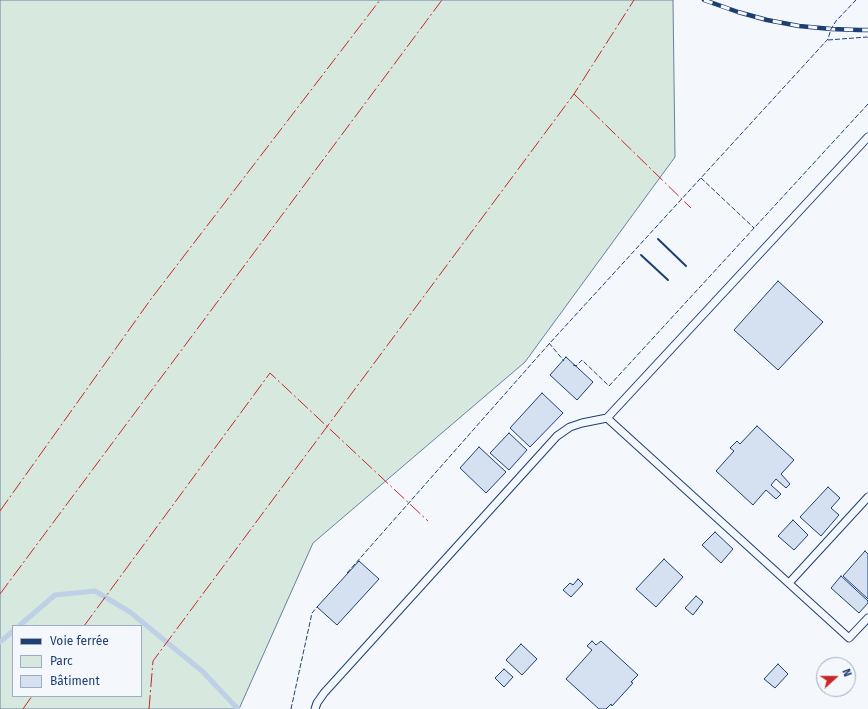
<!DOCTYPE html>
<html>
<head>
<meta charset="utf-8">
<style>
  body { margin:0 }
  #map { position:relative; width:868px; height:709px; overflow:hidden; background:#f4f7fb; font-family:"Fira Sans",sans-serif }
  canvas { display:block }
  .legend { position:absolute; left:12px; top:625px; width:130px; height:72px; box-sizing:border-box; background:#f4f7fb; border:1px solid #9eadc5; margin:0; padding:5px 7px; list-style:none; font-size:12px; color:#1d3f73 }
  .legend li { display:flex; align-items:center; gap:8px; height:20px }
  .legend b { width:20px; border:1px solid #9eadc5 }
  .north { position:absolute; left:816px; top:657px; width:40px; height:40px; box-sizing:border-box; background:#f4f7fb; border:1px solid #9eadc5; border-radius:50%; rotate:69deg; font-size:11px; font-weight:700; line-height:16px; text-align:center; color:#1d3f73 }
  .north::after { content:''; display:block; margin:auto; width:14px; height:18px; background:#c62828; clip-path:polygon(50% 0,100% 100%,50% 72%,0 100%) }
</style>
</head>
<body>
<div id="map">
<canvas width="868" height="709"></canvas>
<ul class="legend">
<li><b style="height:5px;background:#1d3f73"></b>Voie ferrée</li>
<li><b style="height:11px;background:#d7e8df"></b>Parc</li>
<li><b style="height:11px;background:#d5e0f0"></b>Bâtiment</li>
</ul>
<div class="north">N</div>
</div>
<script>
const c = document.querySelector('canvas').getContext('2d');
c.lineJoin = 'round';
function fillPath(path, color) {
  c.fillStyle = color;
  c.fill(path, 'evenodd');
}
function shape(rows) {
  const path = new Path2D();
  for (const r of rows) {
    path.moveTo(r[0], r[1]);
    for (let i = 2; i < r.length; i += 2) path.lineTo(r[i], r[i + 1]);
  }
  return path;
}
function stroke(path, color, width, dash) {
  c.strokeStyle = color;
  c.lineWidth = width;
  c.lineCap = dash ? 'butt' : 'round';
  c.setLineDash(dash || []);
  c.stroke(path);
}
const green = shape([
  [0,0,673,0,675,157,525,362,313,543,239,709,0,709,0,0],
  [13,626,141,626,141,696,13,696,13,626]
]);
fillPath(green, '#d7e8df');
stroke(green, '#687fa3', 1);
stroke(shape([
  [19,626,55,595,95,591,130,612,202,671,238,709],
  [0,642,13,631]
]), '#bed0e5', 5);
const building = shape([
  [778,281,823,322,778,370,734,330,778,281],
  [566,357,593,382,577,400,550,375,566,357],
  [542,393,563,413,530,447,510,428,542,393],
  [757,426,794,460,781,474,790,484,786,488,776,479,771,485,781,494,776,499,766,490,753,505,716,471,734,451,730,448,737,441,740,444,757,426],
  [509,433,527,450,509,470,490,453,509,433],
  [479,447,506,472,486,493,460,468,479,447],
  [828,487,840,498,831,508,839,515,821,536,800,517,828,487],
  [793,520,808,535,794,550,778,536,793,520],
  [715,532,733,549,721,563,702,545,715,532],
  [865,551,868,554,868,599,843,576,865,551],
  [664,559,683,577,656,607,636,589,664,559],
  [359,561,379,579,337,625,317,607,359,561],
  [841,576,868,601,868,603,859,613,831,588,841,576],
  [578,579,583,584,571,597,563,590,570,583,573,585,578,579],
  [696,596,703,602,693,615,685,608,696,596],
  [592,641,596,645,601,641,638,675,631,682,633,683,612,706,611,704,606,709,599,709,566,679,592,650,587,646,592,641],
  [521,644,537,659,522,675,506,660,521,644],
  [778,664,788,674,775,688,764,679,778,664],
  [504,669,513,677,504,687,495,678,504,669]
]);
fillPath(building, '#d5e0f0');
stroke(building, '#1d3f73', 1);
const lane = shape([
  [607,418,868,137],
  [789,583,868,497],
  [315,709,317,703,324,693,557,436,570,427,582,423,607,418,849,638,868,618]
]);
stroke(lane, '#1d3f73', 9);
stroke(lane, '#f4f7fb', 7);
const rail = shape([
  [704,0,738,12,767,20,799,26,831,29,859,30,868,30]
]);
stroke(rail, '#1d3f73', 4.5);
stroke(rail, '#f4f7fb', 3, [9]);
stroke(shape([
  [828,40,867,37,868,38],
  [701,178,754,228],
  [549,343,564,361],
  [573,365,576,366,582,360,609,386,868,104],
  [347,573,549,344,828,39,831,29,836,21,856,0],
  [291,709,312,613,318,606]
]), '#1d3f73', 1, [5, 2]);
stroke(shape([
  [658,239,686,266],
  [641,255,668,280]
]), '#1d3f73', 2);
stroke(shape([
  [574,94,691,208],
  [0,511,151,299,380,0],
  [0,594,442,0],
  [84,626,270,373,428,521],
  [23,709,32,696],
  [149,709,153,661,574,94,634,0]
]), '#c62828', 1, [14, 3, 2, 3]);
</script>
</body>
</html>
